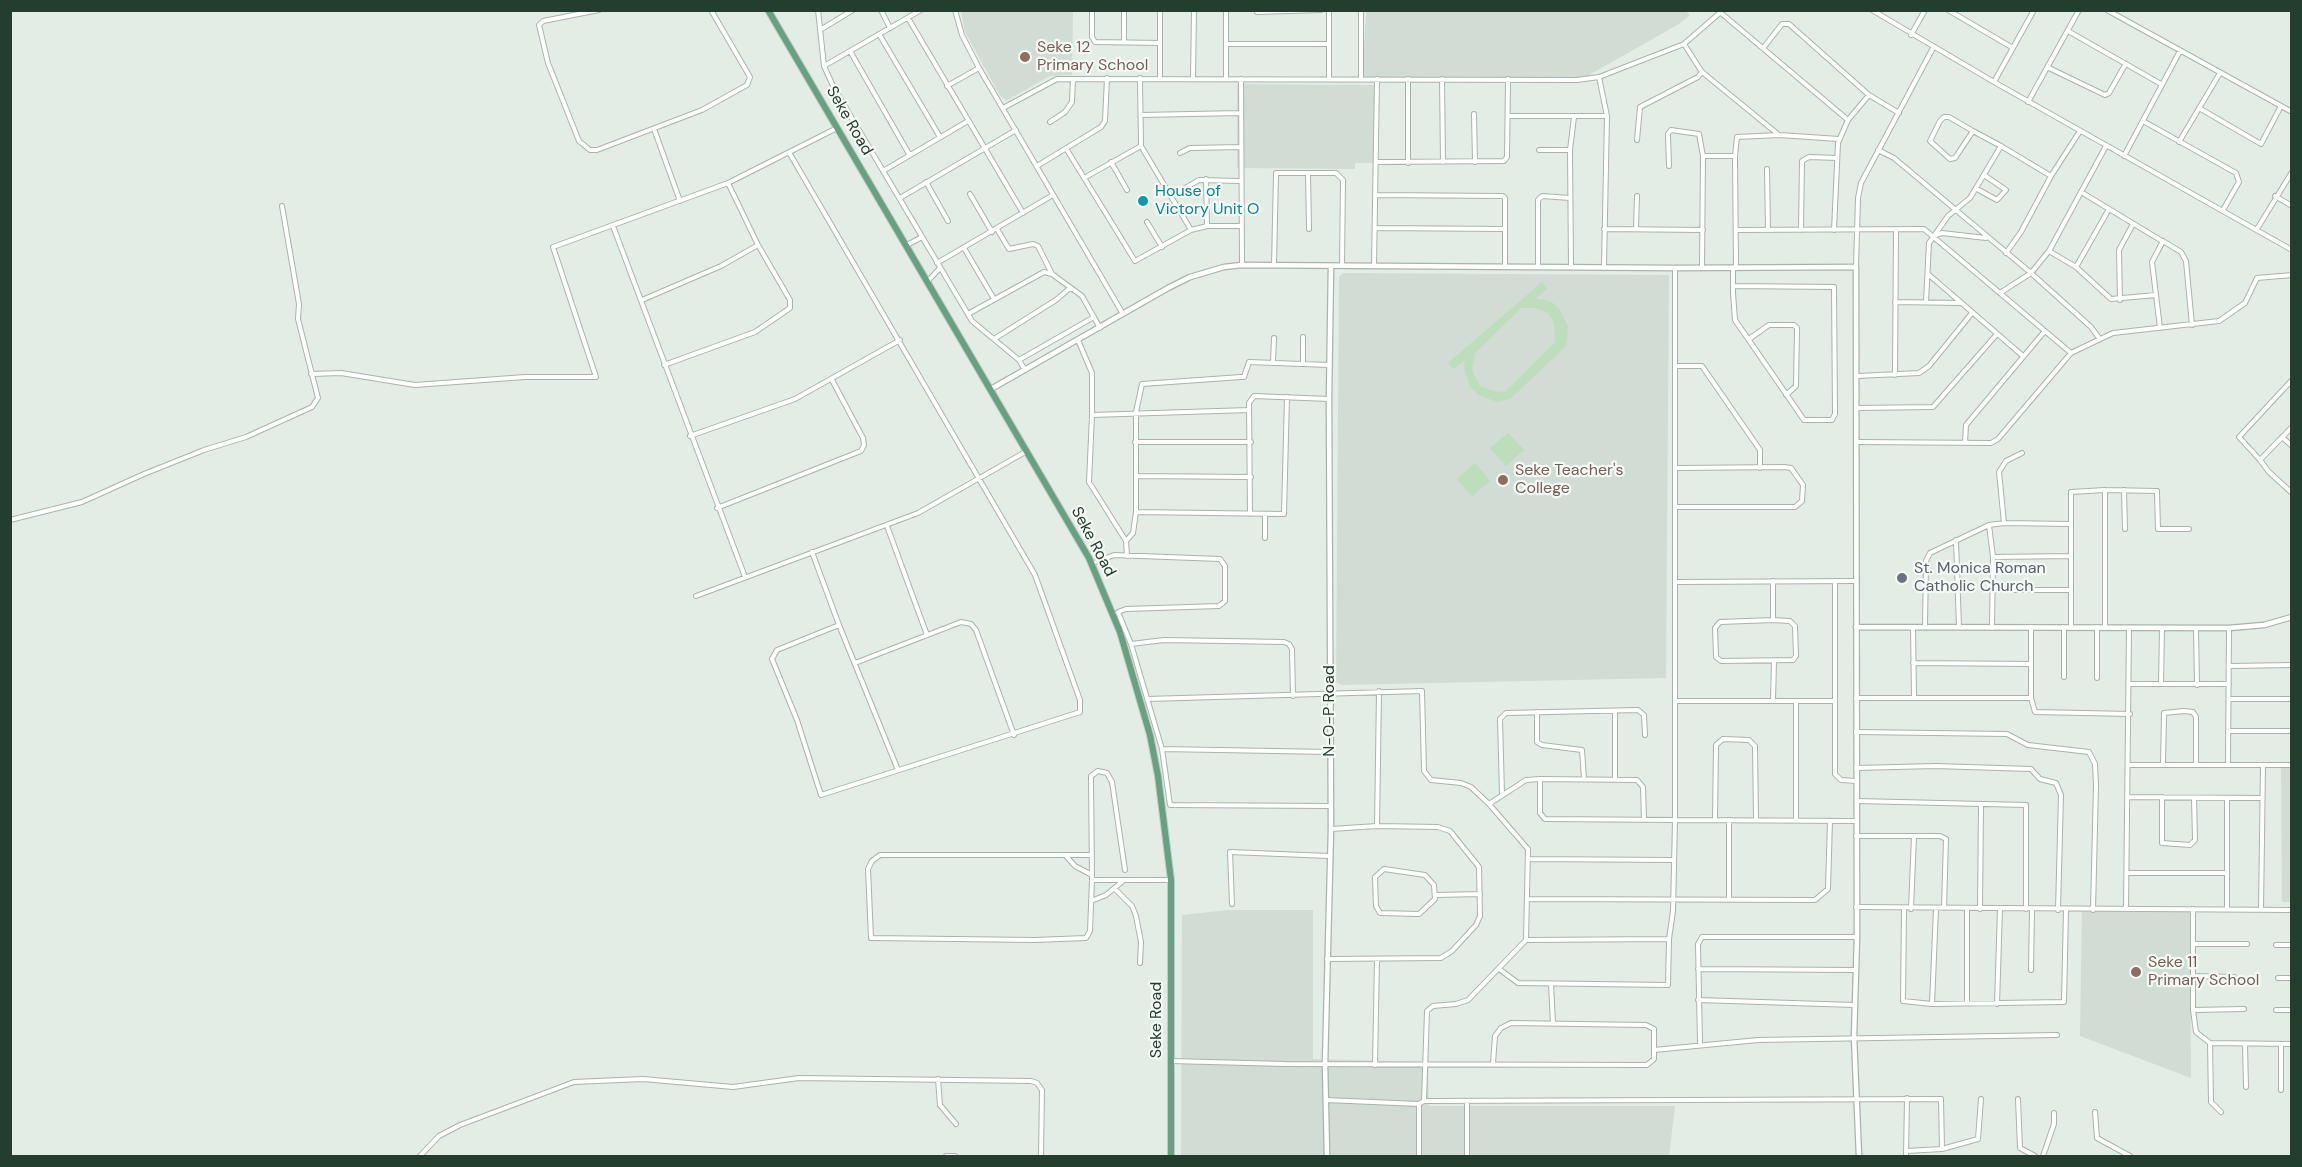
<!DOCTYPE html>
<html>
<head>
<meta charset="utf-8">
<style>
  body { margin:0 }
  #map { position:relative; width:2302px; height:1167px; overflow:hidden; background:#e3ede5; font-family:"DM Sans",sans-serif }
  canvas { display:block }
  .frame { position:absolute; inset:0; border:12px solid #233e2f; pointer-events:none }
</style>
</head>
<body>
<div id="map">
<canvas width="2302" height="1167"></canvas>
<div class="frame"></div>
</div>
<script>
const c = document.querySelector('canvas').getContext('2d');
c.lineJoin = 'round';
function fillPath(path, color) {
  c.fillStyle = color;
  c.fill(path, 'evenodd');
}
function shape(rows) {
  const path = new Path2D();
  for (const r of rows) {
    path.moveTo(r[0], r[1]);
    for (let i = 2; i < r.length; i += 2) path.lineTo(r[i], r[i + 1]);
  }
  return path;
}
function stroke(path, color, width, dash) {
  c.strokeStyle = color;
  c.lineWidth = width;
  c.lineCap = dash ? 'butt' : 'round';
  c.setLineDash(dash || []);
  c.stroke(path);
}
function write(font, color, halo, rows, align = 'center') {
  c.font = font + ' "DM Sans",sans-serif';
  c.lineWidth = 4.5;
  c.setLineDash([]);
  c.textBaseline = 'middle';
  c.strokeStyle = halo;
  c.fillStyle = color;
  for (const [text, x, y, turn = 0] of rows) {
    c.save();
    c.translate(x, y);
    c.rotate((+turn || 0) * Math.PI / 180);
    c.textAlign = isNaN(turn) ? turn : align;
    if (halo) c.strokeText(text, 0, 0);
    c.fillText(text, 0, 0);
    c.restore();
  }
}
fillPath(shape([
  [1684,10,1690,15,1679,24,1582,79,1362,80,1366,11],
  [961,11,1073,11,1072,75,1050,76,1006,101,999,94,965,32],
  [1237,84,1374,85,1374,163,1355,163,1355,169,1237,168],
  [1343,273,1669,275,1666,678,1342,685,1336,682,1339,277],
  [2281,763,2291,763,2291,902,2282,902],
  [2190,908,2191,1078,2080,1036,2082,909],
  [1228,910,1313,910,1313,1059,1428,1062,1429,1106,1675,1106,1669,1156,1181,1156,1182,915]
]), '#d1dcd4');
fillPath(shape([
  [1542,282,1547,289,1536,298,1552,302,1560,310,1568,327,1566,346,1510,399,1497,402,1479,395,1470,387,1464,367,1465,360,1454,369,1448,363],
  [1521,308,1535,308,1548,313,1554,323,1555,342,1506,391,1497,392,1480,386,1472,371,1475,353],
  [1508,433,1524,450,1506,466,1490,448],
  [1475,463,1490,481,1472,496,1457,479]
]), '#bdddbc');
const minor = shape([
  [599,10,543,21,539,25,548,63,579,141,590,150,597,150,702,110,747,85,750,77,711,10],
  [818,10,824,66,834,88,972,321,1019,360,1025,370],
  [881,10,890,28],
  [955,10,962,35,979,68,1123,314],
  [1092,10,1092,37,1095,42,1160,43],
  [1124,10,1124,42],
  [1160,10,1160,78],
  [1226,10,1226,79],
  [1361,10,1361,79],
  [1872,10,1994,82,2034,10],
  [1948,10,2013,48],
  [2107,10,2292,112],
  [1257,12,1321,10],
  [1721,13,1848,120,1869,95],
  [908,18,1023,213],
  [820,30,853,10],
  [2068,31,2161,84],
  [879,34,940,137],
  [1911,35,1925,10],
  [1226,44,1328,44],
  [1764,47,1782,24,1789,24,1869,95,1899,113],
  [850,51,909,154],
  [824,66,921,10],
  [2049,68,2105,95,2109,93,2125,65],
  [1702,72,1779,135,1839,139],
  [1599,77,1607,116],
  [1140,78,1141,146,1191,230],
  [1193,79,1194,10],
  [1241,79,1242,265],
  [1329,79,1329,10],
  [1408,79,1408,163],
  [1442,79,1443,162],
  [1994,82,2292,250],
  [947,86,979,68],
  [2028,102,2079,10],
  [1003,108,1057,79,1577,80,1599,77,1684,44,1723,10],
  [2199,108,2261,144,2281,106],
  [1474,114,1475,162],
  [1141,115,1241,113],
  [1508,116,1607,116,1604,267],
  [2143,121,2236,173,2239,182,2223,210],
  [1050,122,1065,112,1072,102,1073,79],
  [654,129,680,201],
  [1973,131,1955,158,1950,159,1930,141,1940,121,1944,117,1949,117,1973,131,2001,146,2051,176,2021,232,2006,253],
  [1637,140,1640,107,1698,77,1702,72,1684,44],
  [2179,142,2220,73],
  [1067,150,1135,261,1191,230,1207,226,1241,226],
  [1539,150,1570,150],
  [1878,150,1894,158,2031,273,2091,327,2099,338],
  [1180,153,1190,148,1241,147],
  [790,154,1035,575,1080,700,1080,712,821,795,797,720,772,659,777,650,839,625,812,552],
  [1703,156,1735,156,1736,268],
  [1735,156,1737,137,1779,135],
  [2124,156,2180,51],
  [1111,162,1127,190],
  [1376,162,1504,161,1507,157,1508,79],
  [1037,166,1101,127,1105,121,1107,78],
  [1669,166,1668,134,1671,130,1699,134,1703,156,1702,268],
  [1767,169,1768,230],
  [883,171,968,121],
  [1308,173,1309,229],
  [2051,176,2080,131],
  [1084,178,1141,146],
  [1206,179,1207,226],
  [926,182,948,221],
  [1977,189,1997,200,2006,190,1984,175],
  [2081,192,2162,241],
  [970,194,992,232],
  [1376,195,1503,196,1505,198,1505,267],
  [1171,196,1199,180,1240,181],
  [2275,196,2292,206],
  [900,198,1016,130],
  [1147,222,1162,247],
  [613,226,745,577],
  [1375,228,1505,229],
  [997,229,1009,249,1033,244,1038,246,1052,274],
  [1604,229,1703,230],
  [1636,229,1637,196],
  [2257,229,2292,172],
  [1736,230,1924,229,2071,353],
  [1801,230,1802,161,1809,157,1837,158],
  [1834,230,1838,143,1848,120],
  [1934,236,1942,233,1986,238],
  [907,245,922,237],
  [964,248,994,299],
  [2049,251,2076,267,2111,299,2156,295],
  [937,263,1053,195],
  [1274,265,1276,173,1336,173,1343,180,1342,266],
  [1374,266,1377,79],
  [1538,267,1538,200,1542,196,1570,198],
  [1571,267,1570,150,1574,117],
  [1856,267,1858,198,1861,183,1933,48],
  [2076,267,2109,209],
  [1675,268,1675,820,1856,821],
  [1733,268,1733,293,1735,320,1804,420,1832,420,1835,414,1834,287,1734,286],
  [1928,274,2023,356],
  [927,282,940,268],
  [2000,293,2031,273,2049,251,2106,146],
  [642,300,721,266,758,245],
  [2120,300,2119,250,2133,224],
  [1895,302,1961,303],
  [1926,302,1929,243,1948,216,1970,198,2001,146],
  [968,314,1044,272,1052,274,1082,296,1100,328],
  [2160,328,2152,262,2163,241,2181,252,2186,261,2192,325],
  [1303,337,1303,363],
  [994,339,1056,300,1070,288],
  [1749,339,1769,325,1794,325,1797,328,1796,386,1786,395],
  [1078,340,1092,373,1092,415,1249,410],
  [1019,360,1094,317],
  [1273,362,1274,338],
  [664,365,755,332,790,308,790,300,758,245,728,183],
  [1676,366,1702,366,1760,450,1760,468],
  [311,374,341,373,415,385,525,377,596,377,553,247,728,183,837,128],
  [1895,375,1896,230],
  [1858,376,1919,373,1929,366,1972,313],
  [1858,408,1933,407,1997,334],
  [1092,415,1089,482,1126,541],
  [2292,427,2260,460,2269,472,2292,493],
  [690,436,795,399,900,340],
  [2282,437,2292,446],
  [1135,442,1251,442],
  [1858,442,1991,443,1998,439,2071,353,2113,333,2219,321,2245,303,2257,278,2292,275],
  [1965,443,1966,425,2044,332],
  [2260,460,2239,437,2292,380],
  [1136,476,1251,477],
  [2105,490,2157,491,2158,529,2189,529],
  [2124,490,2125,529],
  [1676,507,1795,507,1802,501,1803,485,1791,468,1784,467,1676,468],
  [717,508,861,451,864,445,863,438,832,380],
  [1136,512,1284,514,1287,397],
  [1250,514,1249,403,1254,396,1329,399],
  [10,520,82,502,144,474,204,450,246,437,312,407,318,398,298,319,299,304,282,206],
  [2004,523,1999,472,2006,461,2022,453],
  [1989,525,1993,557,1992,628],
  [887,526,927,635],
  [1265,538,1265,514],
  [1956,540,1959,627],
  [1127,556,1126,541,1133,533,1136,512,1136,412,1142,384,1241,377,1244,377,1249,362,1329,365],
  [1993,557,2071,556],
  [1096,562,1114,555,1220,559,1225,566,1225,601,1219,606,1126,609,1118,612,1131,644,1162,749,1170,805,1330,806],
  [1773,581,1773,620],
  [1835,581,1835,774,1841,780,1856,781],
  [1677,582,1856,581],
  [1993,590,2071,590],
  [696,596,918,513,1027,451],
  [1773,620,1790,621,1795,626,1796,656,1793,660,1721,661,1716,657,1715,628,1720,622,1773,620],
  [839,625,898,770],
  [1925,626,1926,561,1930,553,1989,525,2004,523,2070,524],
  [1913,627,1914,697],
  [2031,627,2031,698,2035,712,2130,714],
  [2064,627,2064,677],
  [2071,627,2071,492,2105,490,2105,628],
  [2196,629,2197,685],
  [1131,644,1164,640,1284,642,1289,644,1292,649,1293,696],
  [855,663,961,622,971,624,976,630,1014,735],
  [1913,663,2031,664],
  [2230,666,2292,665],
  [2097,678,2097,627],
  [2131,684,2229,684],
  [2161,684,2162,628],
  [1856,698,2031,698],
  [1147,699,1422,691,1424,771,1431,780,1461,783,1471,787,1489,804,1528,849,1526,940],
  [2229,699,2292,699],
  [1676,701,1834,701],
  [1773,701,1774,661],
  [1537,712,1537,742,1542,745,1582,750,1584,779],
  [2228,731,2292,731],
  [1856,732,2007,734,2028,745,2089,752,2095,764,2096,785,2093,910],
  [1162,749,1330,752],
  [2163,764,2164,713,2184,711,2193,712,2196,717,2196,764],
  [2228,764,2229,628],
  [2129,765,2292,765],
  [1856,768,1935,766,2031,769,2040,779,2056,783,2061,795,2058,910],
  [1540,779,1637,780,1643,787,1644,820],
  [1615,779,1615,712],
  [1502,794,1500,719,1506,713,1638,710,1644,715,1645,735],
  [2128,797,2261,798],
  [2162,797,2162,843,2190,845,2195,840,2194,798],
  [1857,801,2026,805,2026,909],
  [1715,820,1716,745,1723,739,1749,740,1755,746,1756,820],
  [1729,820,1729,900],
  [1796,820,1796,701],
  [1377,826,1379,691],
  [1856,836,1940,836,1946,839,1944,908],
  [1090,855,880,855,872,861,868,869,871,938,1035,940,1086,938,1090,931,1092,880,1091,776,1098,771,1107,773,1112,782,1125,870],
  [1066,856,1075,866,1092,875],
  [1528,859,1673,860],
  [1384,869,1425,875,1434,885,1435,899,1419,914,1380,913,1376,906,1375,877,1384,869],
  [2129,873,2227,873],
  [1092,880,1170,880],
  [1115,889,1132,906,1136,916,1141,942,1140,963],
  [1436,895,1480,894],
  [1527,899,1815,900,1828,889,1830,821],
  [1091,901,1106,895,1123,881],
  [1232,904,1230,852,1329,856],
  [1856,907,2292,910],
  [2227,908,2227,798],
  [1904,909,1903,1001,1932,1004,2064,1002,2066,910],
  [1911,909,1914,836],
  [1967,909,1967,1003],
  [1980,909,1981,805],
  [2126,909,2129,628],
  [2193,909,2193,1010,2196,1032,2210,1043,2292,1044],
  [2261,910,2263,765],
  [2194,944,2247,944],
  [2276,945,2292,945],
  [1327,959,1441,958,1452,951,1476,925,1480,916,1479,867,1450,831,1438,827,1377,826,1331,829],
  [1499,969,1518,983,1668,985,1669,939],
  [1698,969,1856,970],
  [2031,970,2032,909],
  [2193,976,2234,977],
  [2278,978,2292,978],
  [1551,984,1553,1023],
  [1698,1000,1855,1005],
  [1932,1004,1936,909],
  [1997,1004,2000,909],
  [2193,1010,2244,1009],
  [2276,1010,2292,1010],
  [2210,1043,2211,1102,2221,1112],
  [1700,1044,1698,944,1702,937,1857,937],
  [2245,1044,2246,1087],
  [2281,1044,2281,1090],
  [1654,1050,1758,1040,2057,1035],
  [1171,1061,1285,1064,1647,1065,1654,1059,1654,1029,1646,1025,1511,1023,1501,1028,1495,1036,1493,1063],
  [1375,1065,1377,959],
  [938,1079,940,1105,956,1124],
  [2018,1099,2020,1148,2035,1156],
  [1326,1100,1419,1104,1424,1101,1941,1099,1942,1149],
  [1424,1101,1427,1011,1433,1006,1456,1004,1468,1000,1526,940,1669,939,1673,911,1675,820,1545,819,1540,813,1540,779,1526,780,1489,804],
  [1467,1103,1467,1156],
  [1419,1104,1419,1156],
  [2095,1112,2097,1138,2130,1156],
  [1906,1151,1942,1149,1978,1139,1981,1099],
  [420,1156,439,1136,460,1125,574,1082,643,1079,733,1087,799,1078,1031,1081,1037,1083,1042,1090,1041,1156],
  [946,1156,955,1156],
  [1906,1156,1907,1098],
  [2043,1156,2054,1124,2054,1113]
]);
const tertiary = shape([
  [991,389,1168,288,1190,277,1224,267,1242,265,1675,268,1856,267,1857,937,1854,1037,1859,1156],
  [1856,627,2229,628,2264,625,2292,617],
  [1327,1156,1325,1064,1331,829,1329,399,1331,266]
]);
const primary = shape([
  [768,10,1089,558,1120,632,1150,735,1158,776,1171,880,1171,1156]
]);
stroke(minor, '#a6b5ab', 6);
stroke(tertiary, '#a6b5ab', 7);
stroke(primary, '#c1c9c5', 8);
stroke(minor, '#fff', 4);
stroke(tertiary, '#fff', 4.5);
stroke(primary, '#68a182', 6);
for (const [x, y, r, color] of [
  [1025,57,6,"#8d6e63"],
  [1143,201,6,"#0f9aa8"],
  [1503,480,6,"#8d6e63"],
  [1902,578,6,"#6b7280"],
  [2136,972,6,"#8d6e63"]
]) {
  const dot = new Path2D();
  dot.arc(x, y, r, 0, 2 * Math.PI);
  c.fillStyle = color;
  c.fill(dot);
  stroke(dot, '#f4f9f5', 2);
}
write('16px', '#785e54', '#f4f9f5', [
  ["Seke 12",1037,48],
  ["Primary School",1037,66],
  ["Seke Teacher's",1515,471],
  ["College",1515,489],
  ["Seke 11",2148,963],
  ["Primary School",2148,981]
], 'left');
write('16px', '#233e2f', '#f4f9f5', [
  ["Seke Road",849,121,60],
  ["Seke Road",1093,542,62],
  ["N-O-P Road",1330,711,-90],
  ["Seke Road",1157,1020,-90]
]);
write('16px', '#0d838f', '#f4f9f5', [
  ["House of",1155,192],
  ["Victory Unit O",1155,210]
], 'left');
write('16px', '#5b616d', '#f4f9f5', [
  ["St. Monica Roman",1914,569],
  ["Catholic Church",1914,587]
], 'left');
</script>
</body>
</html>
